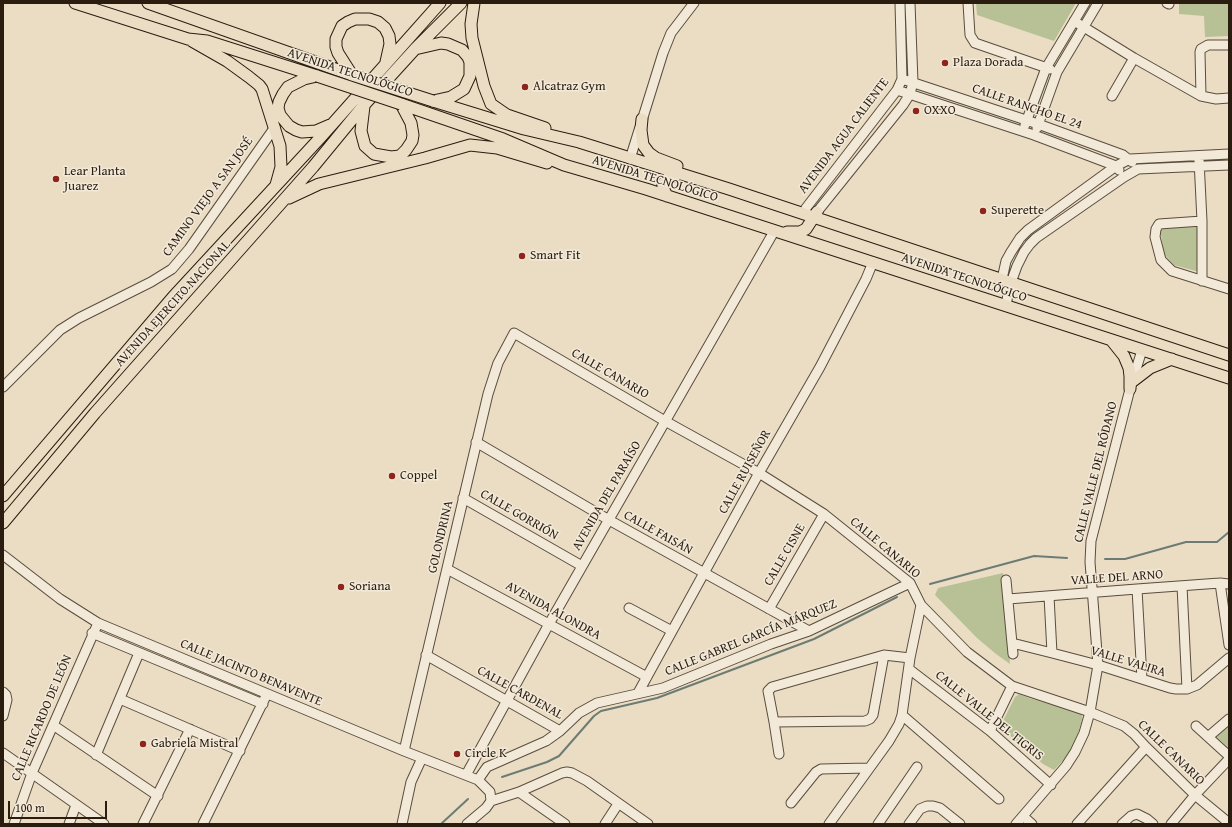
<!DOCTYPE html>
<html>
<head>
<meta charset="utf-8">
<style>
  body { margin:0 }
  #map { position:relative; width:1232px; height:827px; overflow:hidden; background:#ebddc4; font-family:"Gentium Book Plus",serif }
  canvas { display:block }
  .frame { position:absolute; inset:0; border:4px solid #2a1d10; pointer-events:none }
  .scale { position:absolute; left:8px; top:801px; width:99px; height:18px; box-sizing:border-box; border:2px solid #2a1d10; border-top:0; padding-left:5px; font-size:12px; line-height:14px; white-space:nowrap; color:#2a1d10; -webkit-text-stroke:3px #f2e9d9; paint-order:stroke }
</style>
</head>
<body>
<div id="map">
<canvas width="1232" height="827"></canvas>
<div class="frame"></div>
<div class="scale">100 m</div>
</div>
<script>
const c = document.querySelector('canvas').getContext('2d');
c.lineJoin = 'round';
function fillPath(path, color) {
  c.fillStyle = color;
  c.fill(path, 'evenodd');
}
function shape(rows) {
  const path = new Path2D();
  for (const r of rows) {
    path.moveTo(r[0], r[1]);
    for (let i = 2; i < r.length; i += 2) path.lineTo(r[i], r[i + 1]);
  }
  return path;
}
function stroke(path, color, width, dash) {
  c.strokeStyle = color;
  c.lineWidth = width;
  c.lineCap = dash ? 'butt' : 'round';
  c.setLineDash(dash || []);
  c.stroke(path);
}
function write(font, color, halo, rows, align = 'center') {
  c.font = font + ' "Gentium Book Plus",serif';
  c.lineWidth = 3;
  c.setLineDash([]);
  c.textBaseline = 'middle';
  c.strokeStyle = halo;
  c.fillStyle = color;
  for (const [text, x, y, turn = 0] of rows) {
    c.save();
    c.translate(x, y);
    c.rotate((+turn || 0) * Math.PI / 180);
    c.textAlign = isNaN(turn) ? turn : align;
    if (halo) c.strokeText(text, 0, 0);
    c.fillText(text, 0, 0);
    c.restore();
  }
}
fillPath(shape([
  [976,3,1076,3,1054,41,977,15],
  [1179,3,1229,3,1229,36,1205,37,1204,16,1179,14],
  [1197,222,1199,272,1174,265,1164,254,1160,228],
  [1003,573,1010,664,996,654,977,638,935,595,938,588],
  [1019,694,1029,698,1082,713,1082,719,1076,741,1069,754,1054,770,1043,764,1000,727,1015,697],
  [1229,723,1229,746,1228,747,1214,735]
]), '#b7c195');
stroke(shape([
  [1105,559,1125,559,1186,542,1217,542,1229,532],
  [930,584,1034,556,1067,558],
  [502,777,547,762,559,756,594,716,601,711,657,698,814,639,897,597],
  [441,824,468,799]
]), '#6c7c74', 2);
const minor = shape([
  [968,3,970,35,975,43,1050,69],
  [1167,3,1169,4],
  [1074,21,1134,58,1201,96,1216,99,1229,98],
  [902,79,1038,124,1123,155,1132,162],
  [897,90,1034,135,1116,166,1119,170],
  [1112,96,1134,58],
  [1201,96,1200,52,1201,49,1208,45,1229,45],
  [1025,125,1046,68,1085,3],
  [1037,128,1057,72,1098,3],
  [630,159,663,53,671,33,694,3],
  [1199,160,1202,221,1202,281],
  [817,212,903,105,910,94,913,82,910,3],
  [804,213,806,208,897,90,902,79,900,3],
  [1202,221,1159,224,1156,229,1155,237,1161,260,1172,271,1229,289],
  [1002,279,1006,261,1011,252,1020,238,1028,230,1116,166,1130,159,1229,154],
  [1006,306,1009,288,1017,266,1024,252,1030,244,1036,238,1124,177,1138,169,1229,165],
  [3,387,60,330,79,318,151,282,172,269,189,249,275,127],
  [476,442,609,520,809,631],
  [463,498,582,566],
  [3,555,60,599,98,623,404,751,478,780,490,792,491,801],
  [447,569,647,677],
  [1006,580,1013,654],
  [1220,583,1229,645],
  [1182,586,1187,689],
  [1137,589,1142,679],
  [1049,596,1052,653],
  [1008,599,1137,589,1220,583,1229,584],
  [629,608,672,631],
  [769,609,824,514],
  [92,633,263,704],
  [1012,643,1052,653,1098,665,1170,688,1176,689,1187,689,1197,685,1229,658],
  [426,655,560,731],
  [909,669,990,731,1051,785],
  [3,692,6,695,7,700,3,716],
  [638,693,759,473,820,367,866,279,873,262],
  [120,699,240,751],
  [902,715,999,799],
  [774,722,865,721,870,719,873,715,884,655],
  [53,725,158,796],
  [1196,726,1229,756],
  [990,731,1012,686],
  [1208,737,1229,719],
  [404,751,488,394,498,363,514,333,665,421,759,473,824,514,910,583,921,605,967,652,1012,686,1090,712,1124,726,1134,734,1146,747,1195,795,1229,823],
  [3,753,104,824],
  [779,754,774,722,769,696,768,691,772,687,884,655,910,658],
  [96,755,139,653],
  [466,775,549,624,772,235,773,230],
  [478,780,487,767,546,741,560,731,579,713,597,703,663,688,771,644,809,631,910,583],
  [519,792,565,824],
  [791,803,816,772,821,769,869,768],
  [1023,816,1032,824],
  [14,824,32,773,98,623],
  [69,824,76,805],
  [143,824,190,729],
  [203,824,265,698],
  [402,824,411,782,422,758],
  [467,824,486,808,491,801,519,792,562,773,567,772,572,773,587,781,648,824],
  [605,824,618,804],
  [829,824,889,741,899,724,902,715,910,658,921,605],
  [878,824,917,767],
  [909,824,920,809,927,806,933,806,940,808,960,824],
  [1016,824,1066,766,1075,752,1084,733,1090,712,1098,665,1090,562,1091,541,1130,389,1142,350],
  [1077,824,1146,747],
  [1122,824,1131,816,1137,814,1147,819,1153,824],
  [1171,824,1195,795,1229,759]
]);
const major = shape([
  [75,3,188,39,207,41,317,76],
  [148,3,352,75],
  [474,3,471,24,472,38,484,86,491,104,507,115,545,128],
  [192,41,227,61,249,77,259,85,262,89,280,146,281,167,276,185],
  [415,49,441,43,448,44,462,50,468,57,470,62,470,76,464,89,451,97,433,101],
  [352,75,338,53,336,47,336,39,342,26,348,22,355,19,369,19,378,22,385,28,389,36,390,44,386,62],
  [317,76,304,79,288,87,283,94,279,102,278,108,280,115,289,126,296,130,302,132,316,131,330,125],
  [433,101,524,129,579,142,729,189,1229,355],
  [401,104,503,139,564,165,646,189,1229,378],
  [364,106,361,131,365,146,374,154,391,157,400,156,406,150,412,141,413,135,411,123,401,104],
  [642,119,641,130,643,145,649,153,656,158,677,166],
  [667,196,663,188,663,184,667,179,679,174],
  [289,198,319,184,425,158,470,145,497,148,547,163],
  [787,232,800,232,806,229,817,212],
  [1112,341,1124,356,1129,368,1130,376,1130,389],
  [1133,381,1150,368,1172,359],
  [3,496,173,297,320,138,440,3],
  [3,523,95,413,313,167,364,105,415,49,461,3]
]);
stroke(minor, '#5a4d3d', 11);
stroke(major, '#2a1d10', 13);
stroke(minor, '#f2e9d9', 9);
stroke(major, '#ebddc4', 11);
const majorBridge = shape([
  [352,75,433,101],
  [317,76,401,104]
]);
stroke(majorBridge, '#2a1d10', 13, []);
stroke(majorBridge, '#ebddc4', 11);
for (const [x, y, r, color] of [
  [945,63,4,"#8f2418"],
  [525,87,4,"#8f2418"],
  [916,111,4,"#8f2418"],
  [56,179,4,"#8f2418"],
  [983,211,4,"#8f2418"],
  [522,256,4,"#8f2418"],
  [392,476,4,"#8f2418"],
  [341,587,4,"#8f2418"],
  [143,744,4,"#8f2418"],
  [457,754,4,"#8f2418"]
]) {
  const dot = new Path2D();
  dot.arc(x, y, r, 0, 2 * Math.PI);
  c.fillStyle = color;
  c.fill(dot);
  stroke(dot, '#f2e9d9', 1.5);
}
write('13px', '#2a1d10', '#f2e9d9', [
  ["Plaza Dorada",953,63],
  ["Alcatraz Gym",533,87],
  ["OXXO",924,111],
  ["Lear Planta",64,172],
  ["Juarez",64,187],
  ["Superette",991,211],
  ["Smart Fit",530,256],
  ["Coppel",400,476],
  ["Soriana",349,587],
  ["Gabriela Mistral",151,744],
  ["Circle K",465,754]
], 'left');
write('13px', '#2a1d10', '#f2e9d9', [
  ["AVENIDA TECNOLÓGICO",350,73,18],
  ["CALLE RANCHO EL 24",1027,107,19],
  ["AVENIDA AGUA CALIENTE",844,136,-53],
  ["AVENIDA TECNOLÓGICO",655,179,17],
  ["CAMINO VIEJO A SAN JOSÉ",208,197,-54],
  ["AVENIDA TECNOLÓGICO",964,278,18],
  ["AVENIDA EJERCITO NACIONAL",173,304,-48],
  ["CALLE CANARIO",610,374,30],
  ["CALLE RUISEÑOR",745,472,-61],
  ["CALLE VALLE DEL RÓDANO",1096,472,-76],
  ["AVENIDA DEL PARAÍSO",607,496,-60],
  ["CALLE GORRIÓN",519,515,30],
  ["CALLE FAISÁN",658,533,29],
  ["GOLONDRINA",441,537,-77],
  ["CALLE CANARIO",885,548,40],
  ["CALLE CISNE",785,555,-60],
  ["VALLE DEL ARNO",1117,578,-4],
  ["AVENIDA ALONDRA",553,611,29],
  ["CALLE GABREL GARCÍA MÁRQUEZ",751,638,-22],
  ["VALLE VALIRA",1128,662,17],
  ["CALLE JACINTO BENAVENTE",251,673,23],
  ["CALLE CARDENAL",520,693,29],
  ["CALLE VALLE DEL TIGRIS",989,716,39],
  ["CALLE RICARDO DE LEÓN",42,718,-67],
  ["CALLE CANARIO",1171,753,44]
]);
</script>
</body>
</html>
